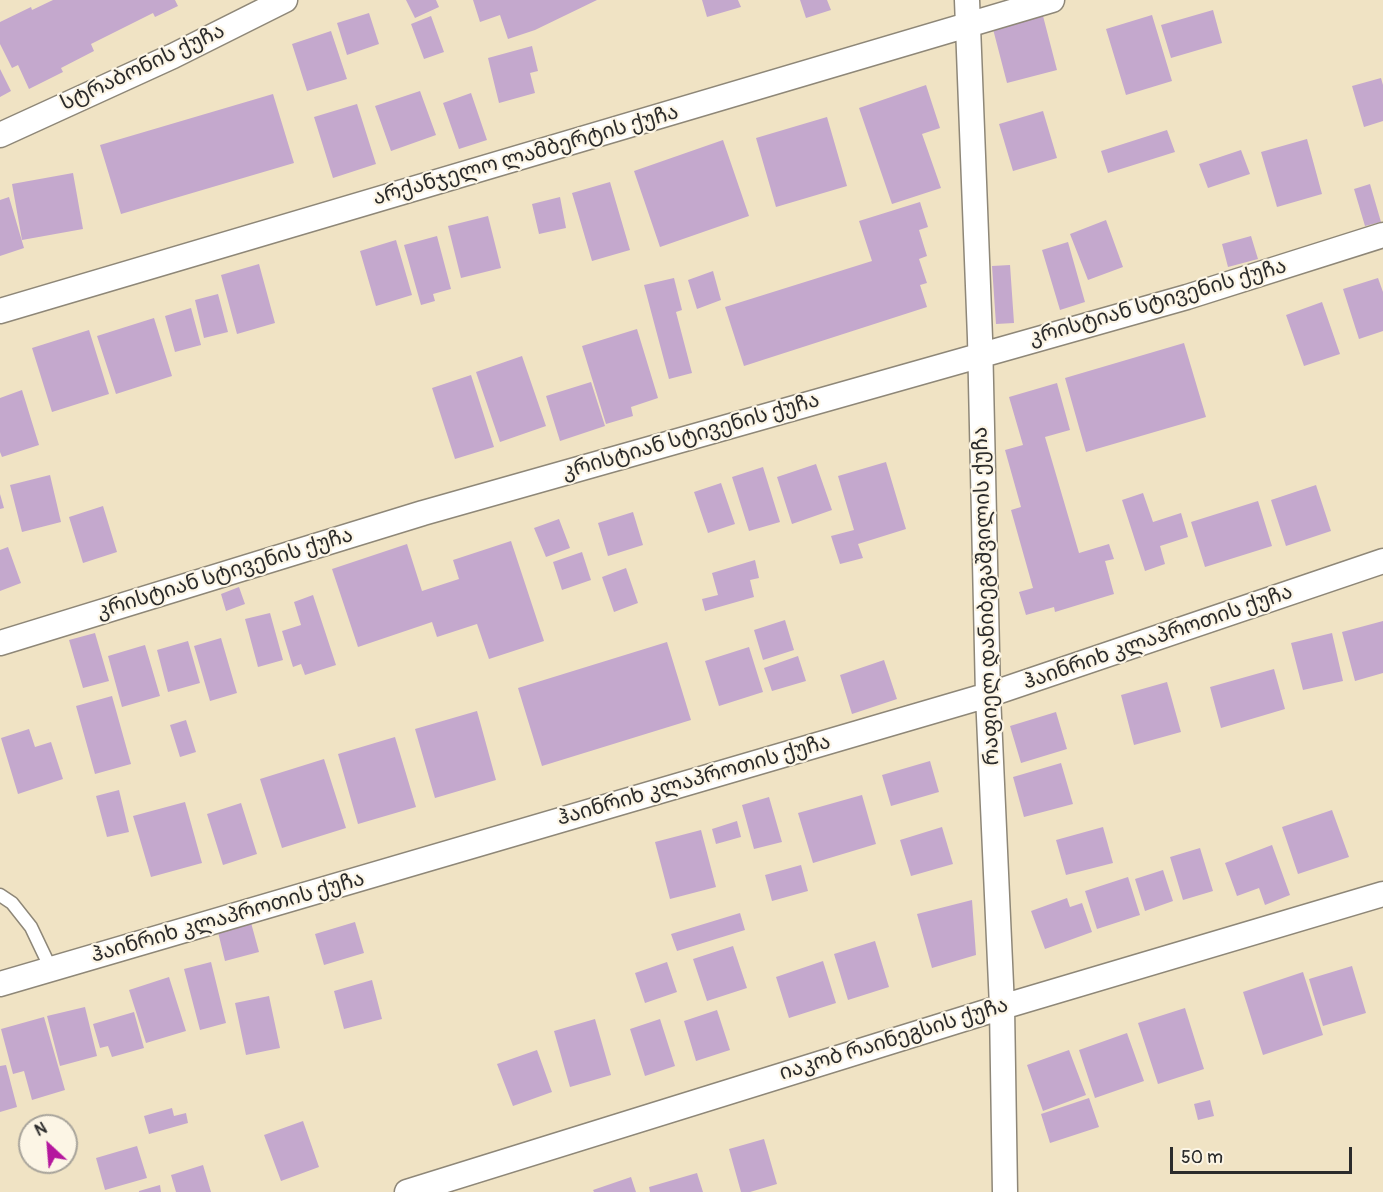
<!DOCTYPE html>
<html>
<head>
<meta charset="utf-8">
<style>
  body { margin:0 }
  #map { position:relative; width:1383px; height:1192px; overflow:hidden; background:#f0e3c4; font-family:Pangolin,sans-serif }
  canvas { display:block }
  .north { position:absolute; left:18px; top:1114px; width:60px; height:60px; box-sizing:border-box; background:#fcf5e5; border:2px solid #a8a49b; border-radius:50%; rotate:334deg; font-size:16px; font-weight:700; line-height:24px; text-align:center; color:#2b2b2b }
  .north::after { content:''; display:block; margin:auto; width:21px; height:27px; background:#b5179e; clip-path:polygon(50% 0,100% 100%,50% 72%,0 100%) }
  .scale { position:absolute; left:1170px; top:1147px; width:182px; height:27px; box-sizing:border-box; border:3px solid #2b2b2b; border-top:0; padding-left:8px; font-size:18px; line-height:21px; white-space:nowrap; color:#2b2b2b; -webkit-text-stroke:4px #fcf5e5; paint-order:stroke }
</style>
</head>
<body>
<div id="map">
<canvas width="1383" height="1192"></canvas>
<div class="north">N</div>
<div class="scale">50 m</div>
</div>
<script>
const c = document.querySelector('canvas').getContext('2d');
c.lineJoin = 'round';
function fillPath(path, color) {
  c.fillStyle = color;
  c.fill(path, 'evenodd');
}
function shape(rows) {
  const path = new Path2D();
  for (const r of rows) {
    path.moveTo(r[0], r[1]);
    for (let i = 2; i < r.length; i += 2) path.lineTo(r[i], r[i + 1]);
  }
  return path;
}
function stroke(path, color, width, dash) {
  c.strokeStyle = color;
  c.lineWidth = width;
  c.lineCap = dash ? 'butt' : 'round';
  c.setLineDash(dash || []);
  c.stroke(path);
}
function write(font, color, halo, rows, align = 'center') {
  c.font = font + ' Pangolin,"Noto Sans Georgian",sans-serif';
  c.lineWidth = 4.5;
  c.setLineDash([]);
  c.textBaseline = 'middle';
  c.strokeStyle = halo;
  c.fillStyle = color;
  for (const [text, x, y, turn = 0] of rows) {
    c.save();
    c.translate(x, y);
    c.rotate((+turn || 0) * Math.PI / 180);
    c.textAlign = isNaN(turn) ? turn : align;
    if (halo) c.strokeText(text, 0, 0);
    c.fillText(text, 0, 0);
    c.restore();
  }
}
fillPath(shape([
  [53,0,175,0,178,6,155,17,153,13,91,44,94,51,61,68,63,72,29,89,18,65,12,68,0,44,0,22,31,7,32,10],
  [406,0,436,0,439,7,415,18],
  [473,0,597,0,535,30,508,39,500,15,480,22],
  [702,0,738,0,741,7,707,17],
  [800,0,827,0,831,10,806,18],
  [1213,10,1222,43,1171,58,1161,25],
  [369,13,379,44,347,55,337,23],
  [1152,15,1172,81,1126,95,1106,29],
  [431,16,444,52,424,59,411,24],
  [1043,16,1057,70,1007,83,993,29],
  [331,31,347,79,307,91,292,44],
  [532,46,538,71,530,73,535,93,499,103,488,58],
  [0,69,11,91,0,97],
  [1381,78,1383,85,1383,121,1364,127,1352,86],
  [926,85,940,128,922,134,941,188,892,204,859,108],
  [420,91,436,135,391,151,375,106],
  [471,93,487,140,459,149,443,103],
  [273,94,294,163,121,214,100,145],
  [357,104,376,164,333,178,314,117],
  [1043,111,1057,158,1013,171,999,124],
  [827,117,847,186,776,207,756,138],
  [1167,130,1175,152,1108,173,1101,151],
  [1307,139,1322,194,1277,207,1261,152],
  [723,140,749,216,660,247,634,171],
  [1241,150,1250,174,1208,188,1199,164],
  [73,173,83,229,22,240,12,184],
  [610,182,630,250,592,261,572,193],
  [1370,184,1381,222,1365,226,1354,189],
  [9,197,24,248,0,256,0,200],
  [560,197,566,228,539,234,532,204],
  [920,202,928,227,919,230,927,256,919,259,927,283,920,285,927,307,744,366,725,307,872,261,859,221],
  [488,216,501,268,461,278,448,226],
  [1106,220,1123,267,1088,280,1070,234],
  [437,236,451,289,433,294,435,301,421,305,404,245],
  [1251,236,1258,259,1228,267,1222,244],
  [396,240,412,295,376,306,360,251],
  [1068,242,1085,302,1060,310,1042,250],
  [259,264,275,323,237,334,221,275],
  [1010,265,1014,323,996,324,992,266],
  [713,271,721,300,697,309,688,280],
  [674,278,682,310,676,312,692,373,669,379,644,285],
  [1378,278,1383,292,1383,331,1359,339,1343,289],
  [218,294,228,332,204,338,195,300],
  [1322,302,1340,354,1304,366,1286,315],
  [191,308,201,345,175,352,165,316],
  [154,318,172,376,116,394,97,336],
  [637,329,658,398,631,407,633,416,606,424,582,346],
  [89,330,109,394,52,412,32,348],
  [1184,343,1206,417,1086,452,1065,378],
  [522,356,546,426,500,442,476,372],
  [471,375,494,447,455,459,432,388],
  [591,382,605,426,560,441,546,396],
  [1057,383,1070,430,1045,437,1079,553,1109,544,1114,559,1105,561,1114,594,1055,612,1054,607,1026,615,1019,592,1033,588,1011,510,1021,507,1005,450,1023,445,1009,397],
  [22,390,39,445,2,457,0,452,0,398],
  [886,462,906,529,858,544,863,558,840,564,831,536,854,530,838,476],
  [816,464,832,510,792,524,777,477],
  [763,467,780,522,749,531,732,477],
  [50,475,61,522,22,532,10,485],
  [721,483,735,524,708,533,694,492],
  [1316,485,1331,531,1286,546,1271,500],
  [1143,493,1153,522,1181,513,1188,537,1160,546,1165,564,1145,571,1122,500],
  [0,494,4,508,0,509],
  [1258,501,1272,546,1205,567,1191,522],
  [103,506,117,552,83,563,69,517],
  [633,512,643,545,608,556,598,523],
  [559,519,570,548,546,557,534,528],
  [511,541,544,641,489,659,477,624,437,637,432,622,358,647,332,569,407,544,422,591,459,579,453,560],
  [8,547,21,583,0,591,0,550],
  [582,552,591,580,562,590,553,562],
  [755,560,759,578,750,580,754,597,705,611,702,599,718,595,712,573],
  [626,568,638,603,614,612,602,577],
  [239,587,245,604,226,611,221,594],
  [313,595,336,665,305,675,301,664,293,667,282,631,301,625,294,602],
  [270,613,283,660,258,667,245,619],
  [785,620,794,650,763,660,754,630],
  [1383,621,1383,673,1355,681,1342,632],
  [95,633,109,681,83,688,69,640],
  [1332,633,1343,681,1303,690,1291,643],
  [221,638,237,693,210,701,194,646],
  [188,641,200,683,168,692,157,650],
  [667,642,691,720,542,766,518,688],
  [145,645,160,696,122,707,108,656],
  [749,647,763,692,719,706,705,661],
  [798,656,806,681,772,691,764,668],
  [884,660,897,699,852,714,840,675],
  [1274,669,1285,709,1221,728,1210,687],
  [1167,682,1181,732,1134,745,1121,695],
  [112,696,131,764,95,774,76,706],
  [477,711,496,780,435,798,415,729],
  [1056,712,1067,749,1021,763,1010,726],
  [186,720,196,752,180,757,170,725],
  [29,729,35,747,51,742,63,779,18,794,1,738],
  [395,737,416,807,358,824,338,754],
  [324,759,346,828,282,848,260,779],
  [930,761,939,792,891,806,882,775],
  [1061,763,1073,804,1024,817,1013,777],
  [119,790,129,832,107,837,96,796],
  [862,795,876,844,813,863,798,813],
  [769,797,782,842,754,849,742,805],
  [185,802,202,863,151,877,133,816],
  [241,803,257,854,223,865,207,814],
  [1332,810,1349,857,1298,874,1282,827],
  [737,821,741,837,716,844,712,829],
  [942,827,953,864,911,876,900,840],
  [1103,827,1113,863,1066,875,1056,840],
  [701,830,716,887,670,899,655,842],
  [1272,845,1290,895,1265,905,1259,888,1237,896,1225,863],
  [1200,848,1213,891,1183,900,1170,857],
  [801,865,808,891,772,901,765,875],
  [1163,870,1173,901,1145,911,1135,879],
  [1128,877,1140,915,1097,929,1085,891],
  [1067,898,1070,907,1082,903,1092,932,1045,949,1031,911],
  [972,900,976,955,932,968,917,914],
  [740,913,745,930,677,951,671,934],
  [250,919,259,952,225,961,217,928],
  [355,922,364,953,324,965,315,934],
  [875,941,889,987,848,1000,834,954],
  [733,946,747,988,707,1001,693,959],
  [823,961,836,1003,789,1018,776,977],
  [211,962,226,1023,200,1030,184,969],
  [667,962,677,992,645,1003,635,973],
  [1352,966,1366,1013,1323,1026,1309,979],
  [1303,972,1323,1035,1263,1055,1243,992],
  [169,977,186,1031,146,1043,129,990],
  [372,980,382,1019,344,1029,334,991],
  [269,996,280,1048,246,1055,235,1003],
  [85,1007,97,1056,60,1066,47,1016],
  [1185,1008,1204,1069,1158,1084,1138,1023],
  [717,1010,730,1050,696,1061,684,1021],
  [134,1012,144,1048,112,1057,108,1046,100,1048,93,1024],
  [44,1017,65,1090,32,1100,24,1071,13,1074,1,1029],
  [595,1019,611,1075,570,1087,554,1031],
  [660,1019,675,1066,645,1076,630,1029],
  [1127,1033,1144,1081,1095,1098,1079,1050],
  [537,1050,552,1092,513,1106,497,1064],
  [1069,1050,1086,1095,1043,1111,1027,1065],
  [6,1065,17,1107,0,1112,0,1066],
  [1089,1098,1099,1127,1050,1143,1041,1114],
  [1210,1100,1214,1116,1198,1120,1194,1104],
  [172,1108,174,1116,186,1113,188,1123,149,1134,144,1116],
  [303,1121,319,1167,281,1181,264,1135],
  [764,1139,777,1184,750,1192,741,1192,729,1149],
  [137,1146,147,1178,105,1190,96,1158],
  [203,1165,211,1192,176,1192,171,1175],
  [697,1173,703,1192,650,1192,649,1187],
  [631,1177,636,1192,594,1192,593,1190],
  [160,1185,161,1192,139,1192,139,1191]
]), '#c4a8cd');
const service = shape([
  [0,895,12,903,31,927,51,969]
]);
const minor = shape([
  [967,0,980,338,988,695,1002,1007,1005,1192],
  [0,135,173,56,285,0],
  [0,311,1052,0],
  [0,643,423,513,1187,297,1383,235],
  [0,984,988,695,1383,561],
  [407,1192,1002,1007,1383,894]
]);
stroke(service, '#8e8778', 15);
stroke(minor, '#8e8778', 27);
stroke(service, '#fff', 12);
stroke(minor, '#fff', 24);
write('21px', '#2b2b2b', '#fcf5e5', [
  ["სტრაბონის ქუჩა",143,68,-25],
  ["არქანჯელო ლამბერტის ქუჩა",526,156,-16],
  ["კრისტიან სტივენის ქუჩა",1158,303,-16],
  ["კრისტიან სტივენის ქუჩა",691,437,-16],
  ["კრისტიან სტივენის ქუჩა",225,574,-17],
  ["რაფიელ დანიბეგაშვილის ქუჩა",987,596,-92],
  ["ჰაინრიხ კლაპროთის ქუჩა",1158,638,-19],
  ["ჰაინრიხ კლაპროთის ქუჩა",694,781,-16],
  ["ჰაინრიხ კლაპროთის ქუჩა",228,918,-16],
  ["იაკობ რაინეგსის ქუჩა",894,1040,-17]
]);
</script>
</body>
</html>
